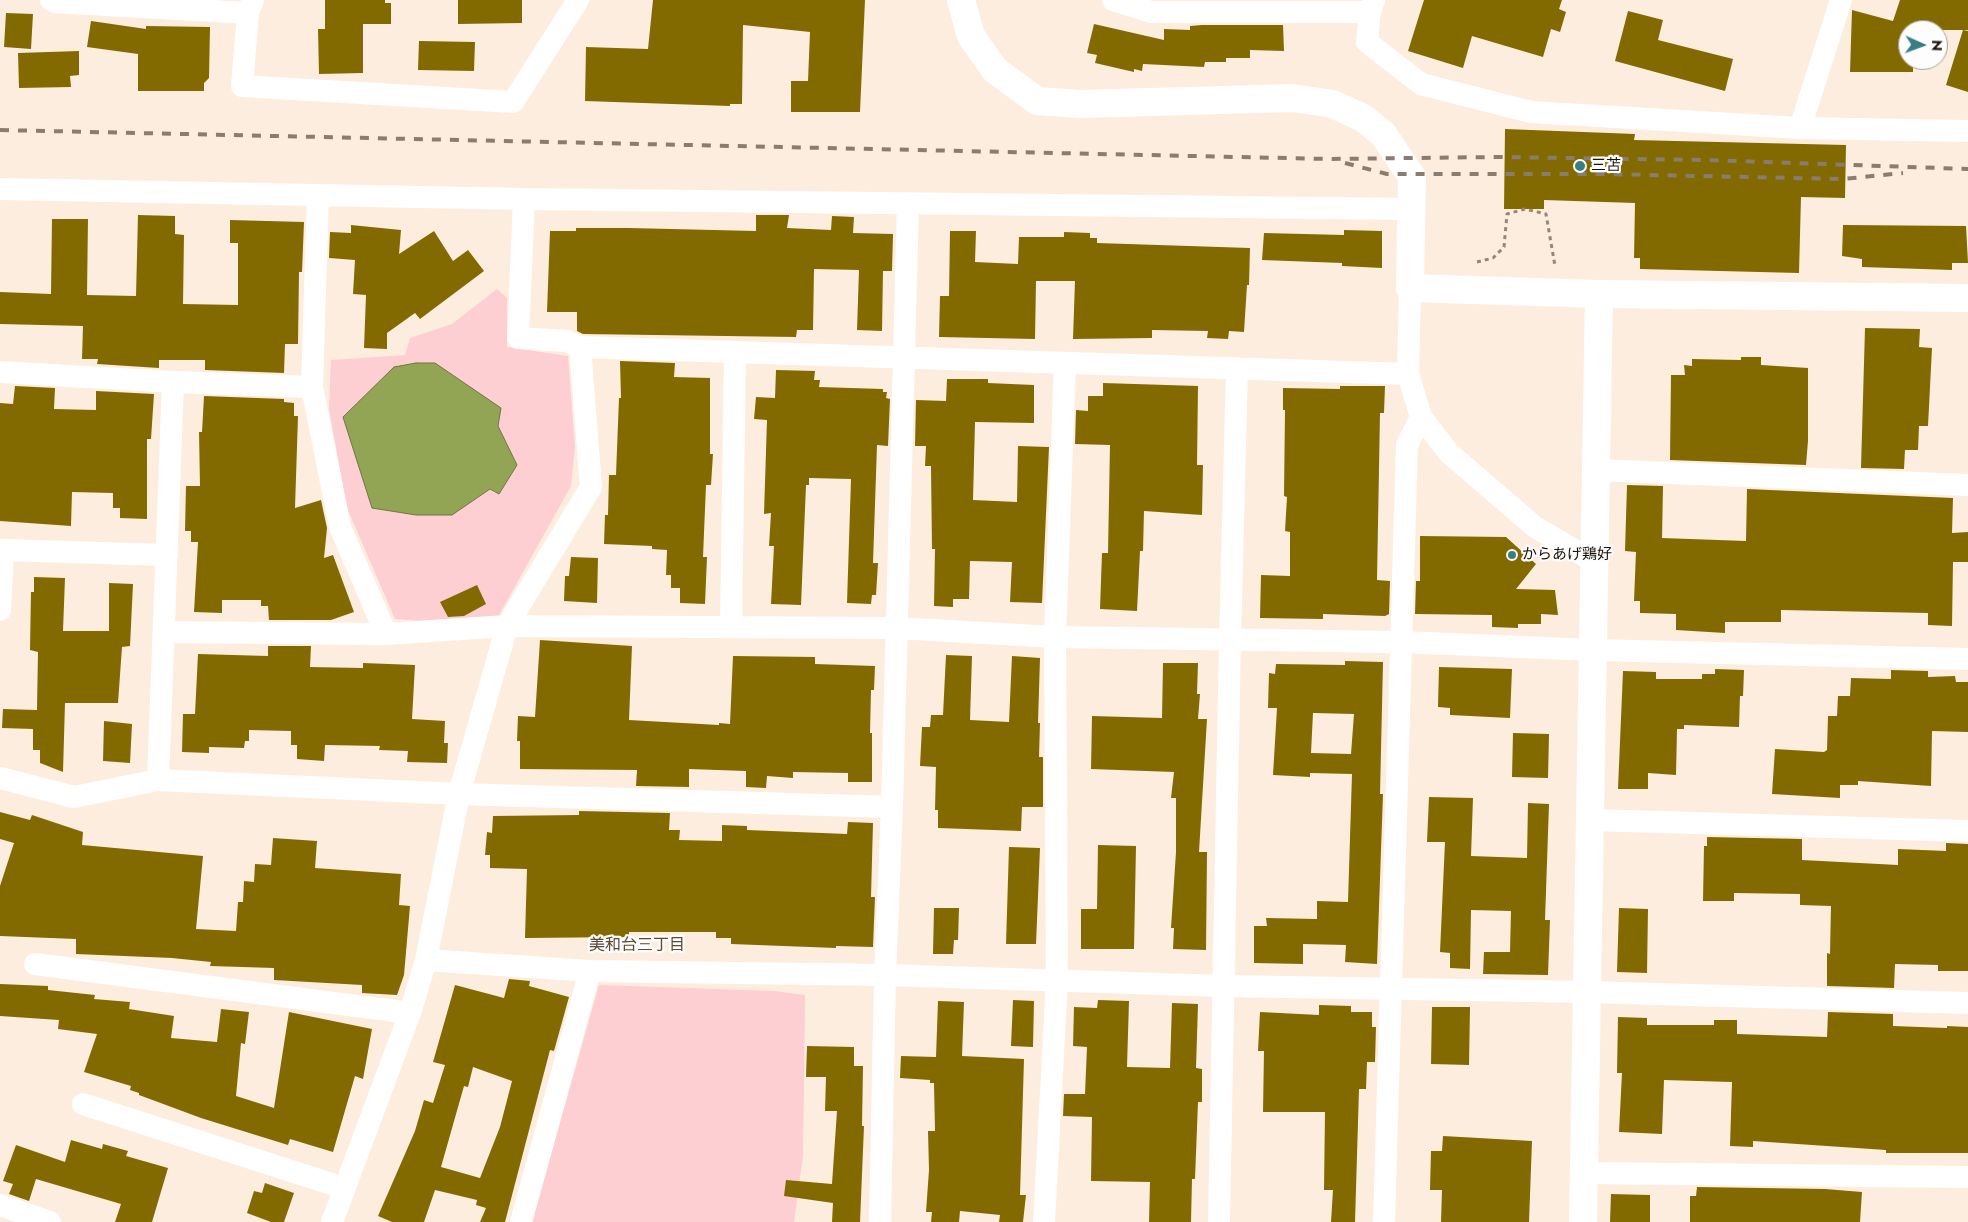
<!DOCTYPE html>
<html>
<head>
<meta charset="utf-8">
<style>
  body { margin:0 }
  #map { position:relative; width:1968px; height:1222px; overflow:hidden; background:#fdedde; font-family:Jost,sans-serif }
  canvas { display:block }
  .north { position:absolute; left:1898px; top:20px; width:50px; height:50px; box-sizing:border-box; background:#fdfdfd; border:1px solid #a29f9b; border-radius:50%; rotate:92deg; font-size:14px; font-weight:700; line-height:20px; text-align:center; color:#1a1108 }
  .north::after { content:''; display:block; margin:auto; width:18px; height:22px; background:#377f84; clip-path:polygon(50% 0,100% 100%,50% 72%,0 100%) }
</style>
</head>
<body>
<div id="map">
<canvas width="1968" height="1222"></canvas>
<div class="north">N</div>
</div>
<script>
const c = document.querySelector('canvas').getContext('2d');
c.lineJoin = 'round';
function fillPath(path, color) {
  c.fillStyle = color;
  c.fill(path, 'evenodd');
}
function shape(rows) {
  const path = new Path2D();
  for (const r of rows) {
    path.moveTo(r[0], r[1]);
    for (let i = 2; i < r.length; i += 2) path.lineTo(r[i], r[i + 1]);
  }
  return path;
}
function stroke(path, color, width, dash) {
  c.strokeStyle = color;
  c.lineWidth = width;
  c.lineCap = dash ? 'butt' : 'round';
  c.setLineDash(dash || []);
  c.stroke(path);
}
function write(font, color, halo, rows, align = 'center') {
  c.font = font + ' Jost,"Noto Sans JP",sans-serif';
  c.lineWidth = 4.5;
  c.setLineDash([]);
  c.textBaseline = 'middle';
  c.strokeStyle = halo;
  c.fillStyle = color;
  for (const [text, x, y, turn = 0] of rows) {
    c.save();
    c.translate(x, y);
    c.rotate((+turn || 0) * Math.PI / 180);
    c.textAlign = isNaN(turn) ? turn : align;
    if (halo) c.strokeText(text, 0, 0);
    c.fillText(text, 0, 0);
    c.restore();
  }
}
fillPath(shape([
  [497,289,507,298,507,347,568,356,575,447,571,486,498,617,448,623,395,619,347,508,329,409,331,360,405,355,410,338,452,324],
  [599,985,774,991,805,995,803,1156,794,1222,532,1222]
]), '#fdced2');
const water = shape([
  [416,363,435,363,501,408,498,426,517,465,499,494,490,489,452,515,416,515,372,508,343,417,394,367,416,363]
]);
fillPath(water, '#92a554');
stroke(water, '#6e793d', 1);
fillPath(shape([
  [325,0,385,0,385,3,391,3,391,24,363,24,363,73,319,74,318,29,325,29],
  [458,0,522,0,522,23,458,24],
  [653,0,865,0,860,112,791,112,791,81,808,81,810,32,743,25,742,104,730,104,730,106,585,101,586,47,648,49],
  [1424,0,1562,0,1559,9,1566,12,1560,32,1551,29,1543,57,1472,36,1463,68,1408,51],
  [1900,0,1968,0,1968,30,1908,30,1908,60,1913,60,1913,72,1850,72,1852,10,1893,21],
  [1628,11,1663,20,1658,40,1733,59,1725,91,1615,61],
  [6,13,33,14,31,49,4,47],
  [91,21,146,29,146,26,210,27,209,78,204,83,204,91,138,91,138,54,87,47],
  [1094,24,1164,40,1164,29,1190,30,1190,26,1202,25,1283,25,1284,51,1250,50,1250,58,1226,58,1226,62,1205,62,1204,67,1143,64,1142,71,1134,69,1134,72,1095,63,1097,55,1087,53],
  [1963,30,1968,31,1968,92,1946,85],
  [419,41,475,42,474,71,418,70],
  [79,51,79,75,70,76,71,87,19,88,18,53],
  [1505,129,1635,134,1634,140,1846,145,1845,198,1801,197,1799,273,1640,269,1640,258,1634,258,1635,203,1544,200,1544,209,1504,209],
  [138,215,175,216,175,234,184,235,183,304,238,305,238,243,230,243,230,220,304,222,302,272,299,272,298,344,285,344,284,373,205,370,205,360,159,360,159,368,97,364,98,359,82,359,83,326,0,324,0,292,51,294,52,219,88,219,87,295,136,296],
  [756,215,789,215,787,228,831,230,832,216,854,217,853,233,893,234,892,271,883,271,882,331,857,330,859,270,814,269,813,330,797,330,796,337,583,334,577,331,577,312,547,312,550,231,576,231,576,228,629,228,756,231],
  [351,225,401,230,399,254,434,231,453,261,468,250,484,271,420,319,415,313,387,333,387,349,364,348,366,295,353,294,355,260,329,258,330,232,351,233],
  [1843,225,1966,226,1968,263,1952,263,1952,270,1862,267,1862,259,1842,256],
  [1344,230,1382,231,1382,268,1342,266,1342,263,1262,260,1264,233,1344,235],
  [950,231,976,231,975,262,1018,264,1019,237,1064,237,1064,232,1090,233,1090,238,1097,238,1097,243,1250,248,1249,285,1247,285,1244,332,1229,331,1228,339,1207,338,1208,331,1152,330,1152,338,1073,339,1075,281,1036,281,1035,339,939,337,940,296,949,296],
  [1865,328,1920,329,1919,347,1932,348,1928,426,1919,426,1918,450,1905,450,1904,469,1861,468],
  [1741,357,1761,357,1761,365,1808,368,1808,441,1806,465,1670,460,1671,375,1685,375,1684,365,1692,366,1692,359,1741,360],
  [620,361,675,363,674,377,710,378,710,454,713,454,711,485,706,485,703,557,707,557,705,604,680,603,680,588,671,588,671,575,666,575,667,550,652,549,652,546,604,544,605,515,608,515,609,475,616,475,619,398,621,398],
  [776,370,815,371,814,380,820,380,819,387,883,389,883,392,887,392,886,398,890,399,888,446,877,445,873,563,878,563,876,595,872,595,871,604,847,603,851,479,809,478,809,485,806,485,801,605,771,604,774,546,769,546,771,513,764,514,767,420,754,419,756,397,775,398],
  [947,379,988,379,988,383,1034,385,1034,423,975,422,973,500,1017,502,1018,446,1049,447,1042,603,1010,602,1012,562,970,561,969,599,953,599,953,607,934,606,935,549,932,549,931,466,925,466,926,446,915,446,916,400,946,401],
  [1103,383,1198,386,1197,465,1203,465,1202,515,1144,511,1143,551,1140,551,1137,611,1100,609,1102,553,1108,553,1110,445,1075,444,1076,410,1088,411,1088,396,1103,396],
  [15,386,55,388,54,409,96,410,96,391,154,394,151,439,147,439,147,519,120,518,120,508,113,508,113,493,72,492,71,526,0,521,0,403,13,404],
  [1340,386,1385,386,1384,413,1380,413,1377,580,1390,581,1389,614,1385,616,1323,614,1323,619,1260,618,1261,575,1290,576,1290,532,1285,531,1287,497,1284,496,1285,410,1283,410,1283,388,1340,389],
  [204,396,284,399,284,402,294,403,294,416,298,416,295,508,321,500,327,528,324,558,333,555,354,612,331,620,269,620,268,606,261,606,261,600,222,600,222,613,194,612,198,542,191,542,191,531,185,531,186,486,200,486,199,432,202,432],
  [1627,485,1663,486,1662,538,1746,541,1747,489,1953,498,1952,533,1968,532,1968,562,1953,562,1952,626,1928,625,1928,613,1781,610,1781,622,1725,622,1725,633,1676,630,1676,614,1640,613,1640,601,1634,601,1636,552,1625,551],
  [1420,536,1506,537,1536,564,1516,589,1555,590,1558,615,1541,614,1541,624,1518,624,1518,628,1492,627,1492,615,1415,614,1416,581,1420,581],
  [571,557,598,558,597,603,564,601,565,576,569,576],
  [34,577,65,578,63,631,109,631,109,583,133,584,130,646,122,647,118,703,65,703,63,772,40,763,40,750,33,750,33,729,2,728,3,709,37,710,38,652,30,650,31,592,34,592],
  [477,585,486,604,464,616,448,617,440,602],
  [540,640,632,646,629,720,719,725,719,723,730,724,733,656,815,657,815,664,875,666,874,690,871,690,870,733,872,733,872,782,848,782,848,773,793,772,793,778,767,776,766,788,746,787,746,771,689,769,689,787,636,786,637,770,520,769,520,741,517,741,518,716,535,717],
  [268,646,311,646,310,667,363,668,363,663,415,665,412,719,445,721,444,743,448,743,447,763,407,762,408,751,379,750,380,746,325,745,324,761,297,759,297,745,291,745,291,731,249,730,249,741,245,741,244,748,209,747,209,753,182,752,183,714,195,714,198,654,268,656],
  [946,655,972,656,970,720,1009,722,1012,656,1040,658,1038,723,1040,723,1039,757,1043,757,1043,807,1022,807,1021,831,938,828,938,810,935,810,936,767,920,766,922,727,930,727,931,715,943,715],
  [1345,661,1383,662,1380,794,1383,794,1377,964,1345,962,1346,945,1303,944,1303,964,1254,963,1254,926,1267,926,1266,918,1317,919,1317,901,1348,902,1352,774,1310,773,1310,777,1273,775,1277,708,1268,708,1269,673,1275,674,1276,664,1345,665],
  [1313,713,1354,714,1351,754,1311,753],
  [1163,663,1198,663,1197,694,1200,694,1198,719,1207,719,1199,852,1207,852,1206,950,1173,949,1174,928,1171,928,1176,852,1176,798,1171,798,1174,772,1091,769,1092,716,1162,718],
  [1439,667,1512,669,1510,718,1450,715,1450,708,1438,707],
  [1715,669,1744,670,1743,696,1740,696,1739,727,1684,725,1684,729,1677,729,1676,775,1648,773,1648,789,1618,789,1623,671,1656,672,1656,679,1702,679,1702,674,1715,674],
  [1891,670,1928,671,1928,677,1955,676,1956,682,1968,682,1968,732,1932,731,1931,786,1858,781,1858,785,1840,785,1840,798,1772,794,1775,749,1824,752,1827,750,1828,716,1837,716,1838,696,1850,696,1851,678,1891,679],
  [104,721,132,724,130,763,103,761],
  [1513,733,1549,734,1548,778,1512,777],
  [1429,797,1473,798,1471,856,1527,858,1528,803,1549,804,1545,920,1550,920,1548,975,1483,974,1484,952,1510,952,1511,911,1471,910,1470,969,1450,968,1450,953,1440,952,1445,842,1427,842],
  [579,811,670,813,669,830,680,830,679,840,722,841,722,825,747,826,747,830,847,834,848,822,873,823,871,897,875,897,873,947,836,946,836,948,731,944,731,938,716,938,716,932,629,932,629,937,525,938,527,869,490,868,490,855,485,855,487,832,492,833,493,816,579,815],
  [0,812,30,820,32,815,83,832,82,845,203,856,196,929,236,931,238,902,243,902,244,881,254,882,255,864,271,865,273,838,317,841,315,868,401,874,399,905,410,906,404,975,397,995,362,993,362,985,274,980,274,968,210,966,211,962,172,958,76,954,76,939,0,936,0,886,14,843,0,839],
  [1707,837,1802,839,1802,860,1898,865,1898,849,1946,851,1946,843,1968,844,1968,971,1938,971,1938,965,1895,964,1894,988,1827,986,1827,953,1830,954,1831,906,1800,905,1800,894,1734,893,1734,901,1703,901,1704,846,1707,846],
  [1098,845,1136,846,1134,949,1081,949,1081,909,1097,909],
  [1009,847,1040,848,1036,944,1006,944],
  [934,908,959,908,958,940,954,940,953,954,933,954],
  [1619,908,1648,909,1647,973,1617,972],
  [509,979,530,981,529,986,569,997,554,1051,550,1050,505,1222,480,1222,486,1208,476,1205,477,1200,435,1190,424,1222,392,1222,378,1216,415,1131,424,1100,433,1103,445,1065,433,1062,455,985,504,998],
  [473,1067,512,1081,500,1127,480,1178,441,1167,464,1086,468,1087],
  [0,984,48,986,48,990,95,995,94,999,130,1002,129,1009,174,1016,171,1038,217,1042,221,1009,249,1012,245,1044,241,1043,236,1096,274,1108,289,1012,372,1029,363,1079,355,1076,333,1152,290,1139,288,1145,201,1118,139,1095,139,1093,130,1090,131,1086,84,1072,97,1034,58,1029,59,1020,0,1016],
  [1013,1000,1034,1001,1033,1047,1011,1046],
  [1098,1000,1129,1001,1127,1067,1170,1068,1172,1003,1198,1004,1196,1068,1202,1069,1202,1102,1198,1102,1195,1179,1192,1179,1191,1222,1149,1222,1150,1182,1091,1181,1092,1117,1063,1116,1064,1094,1085,1094,1087,1047,1073,1046,1074,1007,1097,1008],
  [938,1001,964,1002,962,1056,1024,1059,1020,1195,1026,1195,1023,1222,999,1222,1000,1215,960,1211,959,1222,931,1222,932,1212,926,1212,929,1170,928,1131,935,1131,934,1083,930,1083,930,1080,900,1078,901,1056,936,1057],
  [1319,1005,1351,1006,1351,1012,1372,1012,1372,1027,1376,1027,1375,1062,1367,1062,1366,1089,1359,1089,1355,1222,1331,1222,1333,1190,1324,1190,1325,1112,1263,1112,1264,1051,1258,1051,1260,1012,1319,1015],
  [1432,1007,1470,1007,1469,1065,1431,1064],
  [1828,1012,1893,1014,1893,1026,1947,1028,1947,1026,1968,1027,1968,1153,1886,1153,1886,1150,1753,1141,1753,1147,1730,1146,1732,1082,1664,1080,1662,1134,1619,1132,1622,1073,1617,1073,1618,1017,1647,1018,1647,1025,1714,1025,1714,1020,1737,1020,1737,1034,1827,1037],
  [807,1046,854,1047,854,1066,863,1066,862,1126,864,1126,860,1222,832,1222,833,1203,784,1196,786,1180,832,1184,837,1111,825,1111,826,1077,806,1077],
  [1443,1136,1532,1141,1529,1222,1441,1222,1442,1190,1430,1190,1431,1151,1442,1151],
  [71,1140,102,1149,103,1144,128,1151,126,1156,168,1168,152,1222,115,1222,121,1204,36,1179,29,1201,9,1194,13,1184,3,1181,16,1145,65,1162],
  [265,1183,294,1193,284,1222,271,1222,247,1213,254,1191,262,1193],
  [1697,1187,1825,1189,1862,1192,1860,1222,1690,1222,1690,1196,1696,1196],
  [1611,1194,1650,1195,1650,1222,1610,1222]
]), '#826a00');
stroke(shape([
  [1477,262,1493,258,1504,247,1507,214,1525,209,1546,214,1555,266]
]), '#93867a', 3, [4, 4]);
stroke(shape([
  [51,0,55,2,248,13],
  [253,0,248,13,242,86,513,102,578,0],
  [1113,0,1151,12,1370,12],
  [1374,0,1370,12,1367,42,1421,84,1531,112,1800,128,1968,131],
  [1800,128,1841,0],
  [0,189,524,199,1412,209],
  [318,195,312,387,340,527,386,634],
  [524,199,518,338,567,341,580,347,1408,374],
  [1410,288,1408,374,1421,417,1449,453,1535,527,1595,562],
  [0,372,173,382,158,780],
  [173,382,312,387],
  [1596,470,1968,485],
  [0,550,3,550,0,610],
  [3,550,167,555],
  [731,627,735,353],
  [164,632,386,634,507,626,896,628,1055,637,1401,642,1593,650,1968,659],
  [0,778,74,797,158,780,459,794,892,807],
  [1591,820,1968,831],
  [426,960,590,971,885,975,1224,986,1588,992,1968,1003],
  [35,964,410,1013],
  [83,1104,344,1188],
  [1584,1173,1968,1177],
  [0,1205,50,1222],
  [332,1222,410,1013,426,960,459,794,507,626,591,487,580,347],
  [521,1222,590,971],
  [880,1222,885,975,892,807,908,204],
  [1044,1222,1057,980,1055,637,1065,363],
  [1219,1222,1230,640,1237,368],
  [1384,1222,1407,445,1421,417]
]), '#fff', 22);
stroke(shape([
  [961,0,971,36,995,70,1037,101,1079,104,1293,98,1333,104,1363,118,1383,134,1412,177,1410,288,1599,294,1968,298],
  [1583,1222,1599,294]
]), '#fff', 28);
stroke(shape([
  [0,130,1330,159,1498,157,1707,160,1968,169],
  [1345,163,1387,174,1602,174,1843,179,1903,173]
]), '#897c70', 4, [9, 9]);
for (const [x, y, r, color] of [
  [1580,166,6,"#377f84"],
  [1512,555,5,"#377f84"]
]) {
  const dot = new Path2D();
  dot.arc(x, y, r, 0, 2 * Math.PI);
  c.fillStyle = color;
  c.fill(dot);
  stroke(dot, '#fdfdfd', 2);
}
write('15px', '#1a1108', '#fdfdfd', [
  ["三苫",1591,166],
  ["からあげ鶏好",1522,555]
], 'left');
write('16px', '#5d4832', '#fdfdfd', [
  ["美和台三丁目",637,946]
]);
</script>
</body>
</html>
